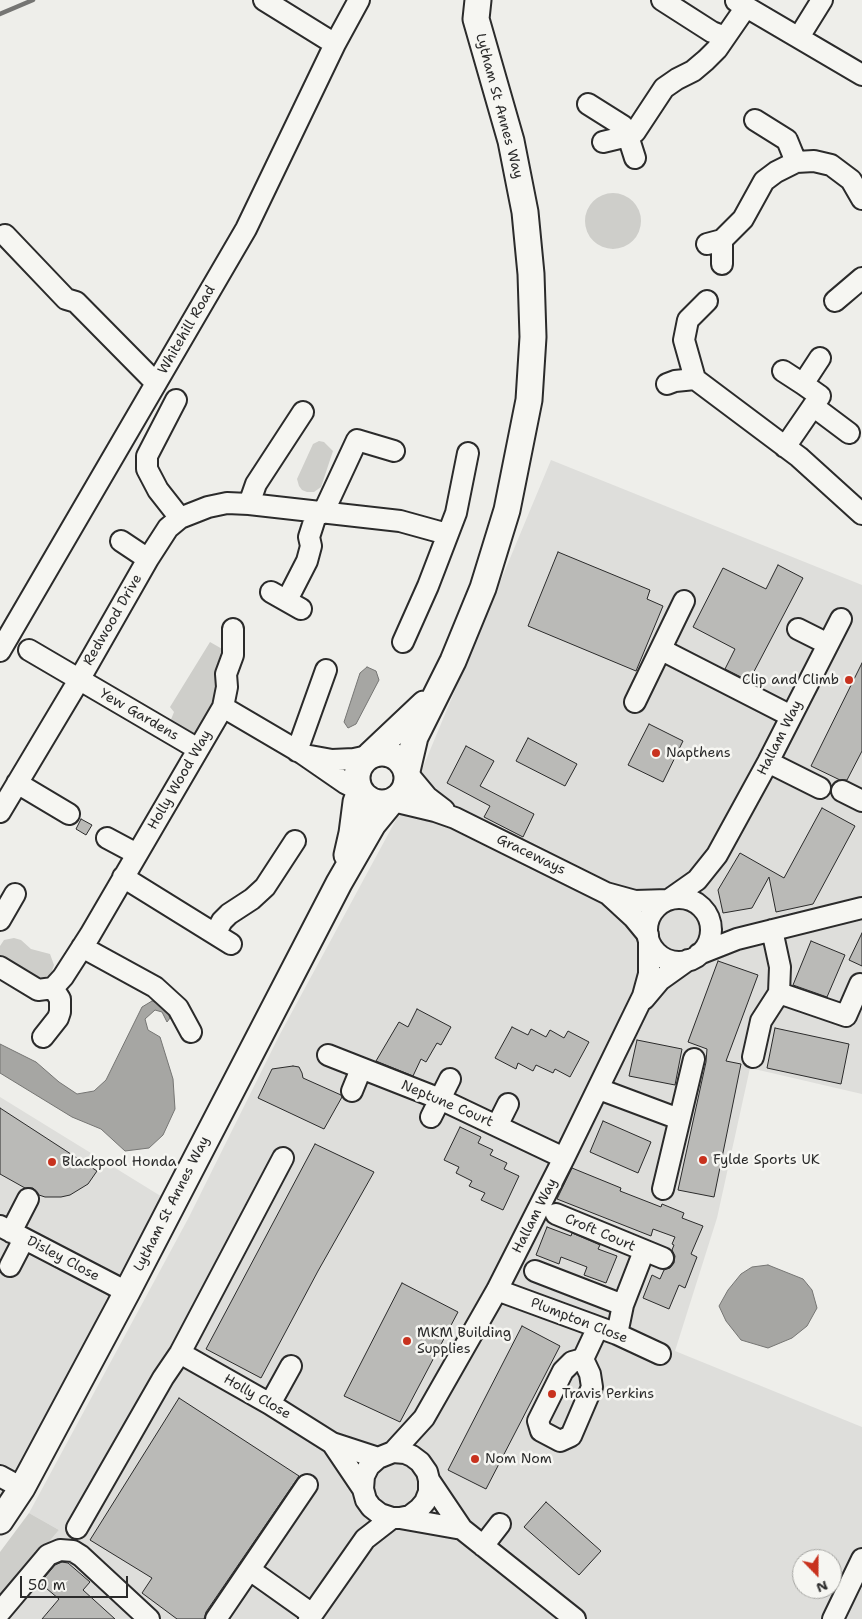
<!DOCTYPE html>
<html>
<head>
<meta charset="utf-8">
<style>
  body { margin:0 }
  #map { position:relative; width:862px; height:1619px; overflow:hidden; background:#eeeeea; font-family:"Shantell Sans",sans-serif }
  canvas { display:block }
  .north { position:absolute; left:792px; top:1549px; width:50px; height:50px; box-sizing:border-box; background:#f6f6f2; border:1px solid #a5a5a2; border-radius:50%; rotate:158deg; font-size:14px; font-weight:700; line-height:20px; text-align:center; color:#2b2b2b }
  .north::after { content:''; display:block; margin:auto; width:18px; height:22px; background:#c8321e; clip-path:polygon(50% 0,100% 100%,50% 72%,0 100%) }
  .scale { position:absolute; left:20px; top:1576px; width:108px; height:22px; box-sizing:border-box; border:2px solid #2b2b2b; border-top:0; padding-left:6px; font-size:15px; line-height:18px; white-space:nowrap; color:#2b2b2b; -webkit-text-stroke:4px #f6f6f2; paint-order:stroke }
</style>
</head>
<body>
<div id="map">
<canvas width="862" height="1619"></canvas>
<div class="north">N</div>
<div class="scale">50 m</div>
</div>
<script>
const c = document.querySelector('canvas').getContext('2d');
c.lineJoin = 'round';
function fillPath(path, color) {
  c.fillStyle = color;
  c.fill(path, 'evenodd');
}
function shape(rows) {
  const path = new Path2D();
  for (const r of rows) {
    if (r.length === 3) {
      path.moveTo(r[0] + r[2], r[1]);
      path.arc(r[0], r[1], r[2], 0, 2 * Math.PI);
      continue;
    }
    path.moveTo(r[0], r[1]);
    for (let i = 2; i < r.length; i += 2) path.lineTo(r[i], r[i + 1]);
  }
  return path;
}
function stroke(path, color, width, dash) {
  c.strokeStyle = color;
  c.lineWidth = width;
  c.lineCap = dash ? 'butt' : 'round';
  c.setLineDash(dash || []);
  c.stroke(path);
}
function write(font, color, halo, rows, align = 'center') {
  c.font = font + ' "Shantell Sans",sans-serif';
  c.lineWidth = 5;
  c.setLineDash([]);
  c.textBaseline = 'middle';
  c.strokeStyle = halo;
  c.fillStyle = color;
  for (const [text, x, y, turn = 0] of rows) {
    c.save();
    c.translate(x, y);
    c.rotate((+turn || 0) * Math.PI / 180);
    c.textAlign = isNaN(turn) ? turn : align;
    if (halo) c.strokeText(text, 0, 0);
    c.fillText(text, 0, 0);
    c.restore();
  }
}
fillPath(shape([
  [551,460,862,585,862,1094,750,1068,717,1218,675,1351,862,1427,862,1619,0,1619,0,1599,59,1530,29,1513,189,1217,279,1036,418,779],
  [802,1559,832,1559,832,1589,802,1589],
  [0,1097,172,1203,0,1521]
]), '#dededb');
fillPath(shape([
  [613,221,28],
  [319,441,324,442,333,451,321,487,314,492,307,492,302,490,299,486,297,479,313,444],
  [210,642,224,650,223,692,199,731,192,734,170,722,174,712,170,707],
  [14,938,21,940,31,949,50,954,54,965,52,971,48,976,38,978,34,977,0,955,0,946,4,940],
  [29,1513,59,1530,0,1599,0,1552]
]), '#cececa');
const water = shape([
  [367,667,376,671,379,680,356,724,348,728,344,722,360,673,367,667],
  [152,1001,166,1007,170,1018,167,1022,162,1012,155,1010,145,1019,148,1030,160,1037,173,1079,175,1109,163,1135,149,1148,125,1151,101,1129,72,1117,0,1073,0,1044,36,1062,59,1082,77,1094,94,1091,106,1080,142,1007,152,1001],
  [768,1265,803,1279,812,1290,817,1308,807,1326,792,1338,768,1348,741,1340,726,1321,719,1306,728,1290,741,1274,752,1267,768,1265]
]);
fillPath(water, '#a6a6a3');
stroke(water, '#757573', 1);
stroke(shape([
  [0,14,33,0]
]), '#757573', 4.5);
const building = shape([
  [558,552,650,590,647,599,663,606,636,671,528,626,558,552],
  [778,565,803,578,749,681,725,669,735,649,693,627,723,568,766,589,778,565],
  [862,663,862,751,847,780,840,780,811,766,862,663],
  [649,724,683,741,663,782,628,765,649,724],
  [528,738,577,764,565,786,516,761,528,738],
  [466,746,494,761,480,786,534,814,523,837,484,817,490,806,447,783,466,746],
  [822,808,855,826,813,904,776,912,769,877,752,908,723,913,718,890,740,853,784,878,822,808],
  [81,819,92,825,86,835,76,829,81,819],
  [862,933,862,966,849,960,862,933],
  [811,941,845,955,827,997,793,985,811,941],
  [718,961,758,975,726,1061,741,1064,714,1197,678,1190,706,1062,707,1049,688,1042,718,961],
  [417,1009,451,1027,441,1045,437,1043,426,1062,421,1059,413,1076,376,1061,399,1022,408,1027,417,1009],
  [512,1027,528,1035,531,1029,546,1037,550,1030,564,1038,568,1031,589,1042,570,1077,555,1069,553,1073,536,1065,533,1071,518,1063,516,1069,495,1058,512,1027],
  [775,1028,849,1044,841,1084,767,1068,775,1028],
  [637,1040,682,1049,675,1085,629,1076,637,1040],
  [293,1066,299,1067,302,1073,303,1078,341,1095,342,1097,324,1129,258,1098,272,1069,293,1066],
  [0,1108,97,1171,88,1184,70,1195,61,1197,45,1197,39,1195,33,1188,25,1188,0,1174,0,1108],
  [603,1121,651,1142,638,1173,590,1152,603,1121],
  [460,1127,481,1137,478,1143,493,1150,490,1155,507,1163,504,1169,519,1176,503,1210,481,1200,485,1193,469,1186,472,1181,456,1173,459,1167,444,1160,460,1127],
  [315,1144,374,1172,318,1271,261,1378,206,1349,315,1144],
  [572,1168,621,1188,620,1191,661,1207,662,1204,684,1213,682,1218,703,1226,691,1254,697,1257,685,1288,679,1285,669,1309,643,1298,652,1275,660,1279,664,1270,670,1268,674,1263,675,1256,672,1250,674,1245,672,1244,675,1237,653,1229,651,1236,557,1199,572,1168],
  [547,1227,571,1236,572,1233,600,1245,598,1249,617,1256,606,1283,584,1275,587,1267,561,1257,559,1264,536,1255,547,1227],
  [402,1283,458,1312,400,1422,344,1396,402,1283],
  [522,1326,560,1346,486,1489,448,1470,522,1326],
  [179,1398,299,1476,206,1612,204,1619,177,1619,142,1593,152,1578,90,1540,179,1398],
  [546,1502,601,1551,579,1575,524,1527,546,1502],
  [62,1562,68,1563,90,1582,83,1590,115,1619,42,1619,59,1599,40,1583,55,1565,62,1562]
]);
fillPath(building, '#babab7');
stroke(building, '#2b2b2b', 1);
const minor = shape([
  [264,0,335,44],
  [662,0,712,32,725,37],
  [736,1,862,75],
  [799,37,822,0],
  [588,104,623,126,628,136,635,158],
  [755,120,787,140,796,162],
  [603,142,628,136,635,132,664,88,677,79,693,71,706,60,717,49,746,7],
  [5,235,66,299,76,302,156,383],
  [707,244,722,240,743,219,764,181,776,172,796,162,814,161,831,165,851,180,862,199],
  [722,264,722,240],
  [835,301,862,278],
  [783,371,803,384],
  [695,379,684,340,688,320,707,301],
  [667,384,675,381,695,379,799,457,862,514],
  [176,400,147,456,147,469,158,490,180,518],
  [813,406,849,433],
  [785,447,820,396,803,384,820,358],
  [249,504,256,484,303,412],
  [323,513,357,440,394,451],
  [121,541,148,559],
  [271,592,301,609],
  [287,600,307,561,311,546,309,537,317,512],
  [798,629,828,644],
  [403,642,428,586,456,513,468,453],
  [29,650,198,749],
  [662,650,791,716],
  [0,651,246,229,335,44,359,0],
  [635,702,684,601],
  [223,707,227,687,226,674,233,655,233,629],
  [297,751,326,670],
  [310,756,332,760,354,759,368,756],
  [768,762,820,788],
  [407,773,427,797,444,810],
  [17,783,69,814],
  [842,791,862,801],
  [393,801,435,811,455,818,606,893,635,901,668,900],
  [0,812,79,680,148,559,168,528,180,518,208,507,227,503,249,504,400,521,447,534],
  [107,838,137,854],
  [123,877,231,944],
  [609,895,634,918,648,935],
  [679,930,32],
  [670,899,697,880,717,855,768,762,841,619],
  [0,920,15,894],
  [772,930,780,967,779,993,846,1016,860,984,862,985],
  [215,934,222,921,229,914,252,899,265,887,295,841],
  [82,947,155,987,178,1008,191,1032],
  [699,954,737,939,862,908],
  [0,967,38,990,53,988,63,977,90,935,223,707,303,754,345,783,359,790],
  [644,999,660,980,688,960],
  [43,1037,58,1018,60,1012,60,999,53,988],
  [328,1055,440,1099,564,1158],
  [753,1057,761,1021,779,993],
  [599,1089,679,1119],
  [352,1091,361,1069],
  [431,1117,450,1079],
  [497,1126,508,1104],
  [663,1189,694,1059],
  [556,1214,663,1258],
  [0,1226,127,1292],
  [11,1232,28,1199],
  [10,1266,24,1239],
  [535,1271,623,1305],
  [497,1290,617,1334,660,1354],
  [617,1334,623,1305,644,1251],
  [180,1353,270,1404,332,1443,378,1458],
  [583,1359,590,1374,592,1387,571,1436,560,1441,541,1431,538,1421,563,1371,572,1362,583,1359,598,1327],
  [270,1404,291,1366],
  [332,1443,363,1489],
  [393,1452,424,1418,497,1290,564,1158,643,996,649,974,649,941],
  [0,1476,22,1488],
  [429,1480,429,1492,425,1502,419,1509,410,1516,400,1518,392,1518,380,1514,371,1507,366,1500,363,1489,364,1476,369,1466,378,1458,393,1452,405,1453,412,1456,420,1462,427,1472,429,1480,462,1529,575,1619],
  [400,1518,462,1529],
  [77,1528,163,1378,180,1353,283,1158],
  [483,1546,500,1524],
  [250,1570,312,1614],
  [0,1612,48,1555,60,1550,73,1551,81,1556,149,1619],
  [216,1619,307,1485],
  [309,1619,365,1539,392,1518],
  [833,1619,862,1559]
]);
const major = shape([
  [382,778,25],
  [370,755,424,704],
  [407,771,415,737,453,661,483,588,507,510,529,400,533,337,531,274,525,212,511,141,476,19,478,0],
  [347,855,352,833,356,802,360,791],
  [0,1521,22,1488,127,1292,339,883,373,824,391,802]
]);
stroke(minor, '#2b2b2b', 24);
stroke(major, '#2b2b2b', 29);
stroke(minor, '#f6f6f2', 20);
stroke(major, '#f6f6f2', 25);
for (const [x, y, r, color] of [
  [849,680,5,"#c8321e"],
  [656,753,5,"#c8321e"],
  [703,1160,5,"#c8321e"],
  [52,1162,5,"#c8321e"],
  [407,1341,5,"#c8321e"],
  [552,1394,5,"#c8321e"],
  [475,1459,5,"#c8321e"]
]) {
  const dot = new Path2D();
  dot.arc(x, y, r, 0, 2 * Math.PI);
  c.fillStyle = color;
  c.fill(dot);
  stroke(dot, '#f6f6f2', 2);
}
write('14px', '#2b2b2b', '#f6f6f2', [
  ["Lytham St Annes Way",499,106,75],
  ["Whitehill Road",187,330,-60],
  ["Redwood Drive",113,620,-60],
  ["Yew Gardens",139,715,30],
  ["Hallam Way",780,738,-63],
  ["Holly Wood Way",180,780,-60],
  ["Graceways",531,855,26],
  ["Neptune Court",447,1104,23],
  ["Lytham St Annes Way",172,1204,-63],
  ["Hallam Way",535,1216,-63],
  ["Croft Court",600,1233,23],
  ["Disley Close",63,1259,28],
  ["Plumpton Close",579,1321,21],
  ["Holly Close",257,1397,30]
]);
write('14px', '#2b2b2b', '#f6f6f2', [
  ["Clip and Climb",839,680,"right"],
  ["Napthens",666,753],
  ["Fylde Sports UK",713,1160],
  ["Blackpool Honda",62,1162],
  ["MKM Building",417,1333],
  ["Supplies",417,1349],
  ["Travis Perkins",562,1394],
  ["Nom Nom",485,1459]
], 'left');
</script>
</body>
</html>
